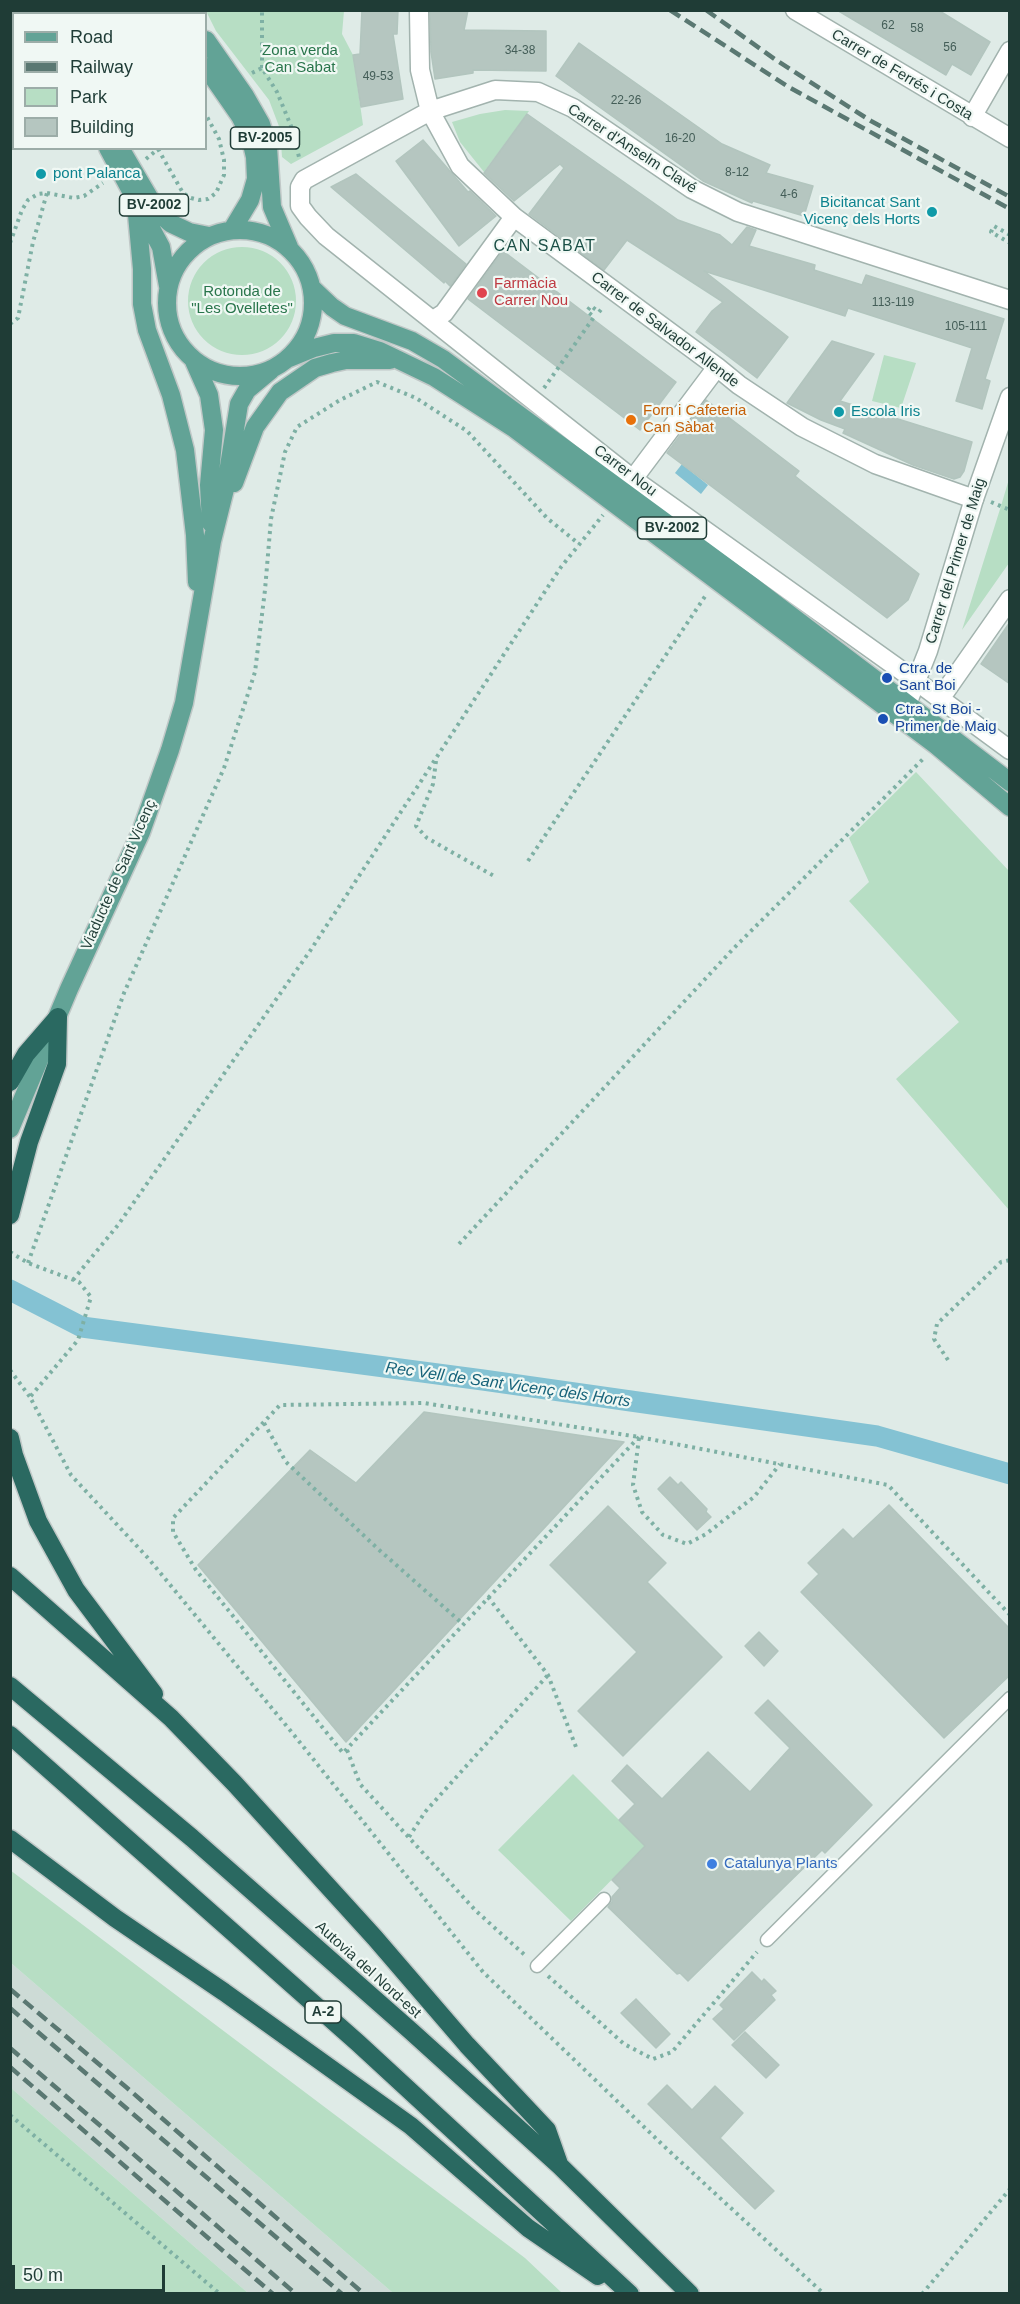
<!DOCTYPE html>
<html>
<head>
<meta charset="utf-8">
<style>
  body { margin:0 }
  #map { position:relative; width:1020px; height:2304px; overflow:hidden; background:#dfebe7; font-family:Helvetica,sans-serif }
  canvas { display:block }
  .frame { position:absolute; inset:0; border:12px solid #1f3c36; pointer-events:none }
  .legend { position:absolute; left:12px; top:12px; width:195px; height:138px; box-sizing:border-box; background:#f0f8f4; border:2px solid #9cada8; margin:0; padding:8px 10px; list-style:none; font-size:18px; color:#1f3c36 }
  .legend li { display:flex; align-items:center; gap:12px; height:30px }
  .legend b { width:30px; border:2px solid #9cada8 }
  .scale { position:absolute; left:12px; top:2265px; width:153px; height:27px; box-sizing:border-box; border:3px solid #1f3c36; border-top:0; padding-left:8px; font-size:18px; line-height:21px; white-space:nowrap; color:#1f3c36; -webkit-text-stroke:4px #f0f8f4; paint-order:stroke }
</style>
</head>
<body>
<div id="map">
<canvas width="1020" height="2304"></canvas>
<div class="frame"></div>
<ul class="legend">
<li><b style="height:8px;background:#62a396"></b>Road</li>
<li><b style="height:8px;background:#5a7872"></b>Railway</li>
<li><b style="height:16px;background:#b7dec4"></b>Park</li>
<li><b style="height:16px;background:#b5c6c0"></b>Building</li>
</ul>
<div class="scale">50 m</div>
</div>
<script>
const c = document.querySelector('canvas').getContext('2d');
c.lineJoin = 'round';
function fillPath(path, color) {
  c.fillStyle = color;
  c.fill(path, 'evenodd');
}
function shape(rows) {
  const path = new Path2D();
  for (const r of rows) {
    if (r.length === 3) {
      path.moveTo(r[0] + r[2], r[1]);
      path.arc(r[0], r[1], r[2], 0, 2 * Math.PI);
      continue;
    }
    path.moveTo(r[0], r[1]);
    for (let i = 2; i < r.length; i += 2) path.lineTo(r[i], r[i + 1]);
  }
  return path;
}
function stroke(path, color, width, dash) {
  c.strokeStyle = color;
  c.lineWidth = width;
  c.lineCap = dash ? 'butt' : 'round';
  c.setLineDash(dash || []);
  c.stroke(path);
}
function write(font, color, halo, rows, align = 'center') {
  c.font = font + ' Helvetica,sans-serif';
  c.lineWidth = 4.5;
  c.setLineDash([]);
  c.textBaseline = 'middle';
  c.strokeStyle = halo;
  c.fillStyle = color;
  for (const [text, x, y, turn = 0] of rows) {
    c.save();
    c.translate(x, y);
    c.rotate((+turn || 0) * Math.PI / 180);
    c.textAlign = isNaN(turn) ? turn : align;
    if (halo) c.strokeText(text, 0, 0);
    c.fillText(text, 0, 0);
    c.restore();
  }
}
fillPath(shape([
  [11,1963,393,2293,248,2293,11,2088]
]), '#cddbd6');
fillPath(shape([
  [206,11,344,11,342,34,353,55,363,125,291,164,282,157,280,129,269,100,216,31],
  [505,110,529,111,484,172,460,142,452,122,480,114],
  [242,301,54],
  [884,355,916,363,901,408,872,401],
  [1009,479,1009,563,962,630,1001,506],
  [916,772,1009,871,1009,1210,896,1079,959,1022,849,901,869,882,849,838],
  [573,1774,645,1846,571,1921,498,1850],
  [10,1870,525,2258,562,2293,393,2293,11,1963],
  [11,2088,248,2293,11,2293]
]), '#b7dec4');
fillPath(shape([
  [682,464,708,485,701,494,675,473]
]), '#84c2d3');
stroke(shape([
  [34,14,35,10],
  [10,92,14,82]
]), '#84c2d3', 6);
stroke(shape([
  [10,1290,82,1327,483,1380,877,1436,1010,1474]
]), '#84c2d3', 21);
const building = shape([
  [362,10,398,10,397,34,393,34,403,99,361,107,353,55,360,54,362,10],
  [430,10,468,10,464,30,546,31,546,71,473,70,473,73,435,79,431,52,430,10],
  [837,10,938,10,990,42,971,75,952,64,946,75,837,10],
  [579,43,722,144,770,165,766,173,813,186,804,216,753,201,752,203,703,181,556,76,579,43],
  [527,114,678,220,720,235,732,245,747,227,756,230,749,246,815,265,814,270,862,285,866,275,1004,319,985,379,990,381,982,409,956,401,972,348,848,308,845,316,704,271,788,337,757,378,696,332,712,311,723,302,627,240,604,270,529,214,564,168,560,164,514,201,484,173,527,114],
  [423,140,468,192,470,191,496,216,459,246,396,161,423,140],
  [356,174,466,264,450,286,445,281,444,283,331,187,356,174],
  [503,251,676,382,640,430,468,299,503,251],
  [832,341,874,354,840,401,972,442,964,471,960,477,954,479,913,465,843,433,845,429,821,420,787,403,832,341],
  [706,400,799,471,795,476,919,574,908,600,887,618,667,453,706,400],
  [1010,622,1010,684,981,664,1010,622],
  [424,1412,624,1442,346,1742,198,1565,310,1450,356,1483,424,1412],
  [670,1477,678,1485,681,1482,707,1509,706,1512,711,1517,697,1530,658,1489,670,1477],
  [889,1505,1010,1629,1010,1675,944,1738,801,1592,819,1574,808,1563,843,1529,853,1539,889,1505],
  [608,1506,666,1563,647,1582,722,1657,623,1756,578,1711,637,1652,550,1565,608,1506],
  [759,1632,778,1651,764,1666,745,1646,759,1632],
  [768,1700,872,1805,825,1853,822,1850,688,1981,680,1973,677,1974,608,1907,612,1902,612,1897,620,1888,612,1880,645,1846,619,1820,635,1804,612,1781,627,1765,662,1799,708,1752,750,1792,790,1748,755,1713,768,1700],
  [752,1972,762,1982,764,1979,776,1991,771,1995,775,2000,734,2040,713,2019,724,2009,720,2005,752,1972],
  [636,1999,670,2034,656,2048,621,2013,636,1999],
  [745,2032,779,2065,766,2078,732,2045,745,2032],
  [667,2085,692,2110,715,2086,743,2113,720,2138,774,2191,755,2209,648,2104,667,2085]
]);
fillPath(building, '#b5c6c0');
stroke(building, '#b2c5be', 1.5);
const service = shape([
  [767,1940,1010,1698],
  [537,1966,604,1899]
]);
const minor = shape([
  [419,10,420,70,430,111,460,166,514,217,717,367,739,385,802,427,875,464,974,499],
  [795,10,1010,138],
  [972,117,1010,51],
  [1010,300,738,212,692,189,573,108,538,92,495,90,430,111,304,180,300,187,300,206,308,217,326,236,534,401,633,479,916,681,1010,750],
  [433,320,444,313,514,217],
  [633,479,717,367],
  [940,699,1010,599]
]);
const tertiary = shape([
  [908,717,907,704,928,651,974,499,1010,397]
]);
const primary = shape([
  [176,10,177,14],
  [192,10,193,14],
  [206,40,245,96,261,124,268,147,272,207,289,247],
  [10,46,14,48],
  [206,67,240,116,250,136,255,157,256,179,250,200,232,230],
  [108,148,161,247,168,286],
  [120,148,157,211,170,223,189,232,209,236],
  [136,204,142,269,142,304,147,330,171,395,185,450,195,535,197,582],
  [240,303,73],
  [313,289,332,307,345,316,412,341,443,359,752,586,1010,782],
  [287,359,314,348,334,343,354,343,380,351,434,377,515,429,936,745,1010,807],
  [194,361,209,395,214,430,209,485,211,523],
  [234,483,255,427,280,392,315,368,332,363,346,360,390,360],
  [10,1129,69,989,141,832,170,750,184,703,212,541,226,485,239,404,247,390,271,370]
]);
const motorway = shape([
  [10,1082,26,1054,58,1017],
  [10,1215,29,1142,57,1064,58,1017],
  [10,1438,14,1455,38,1521,76,1590,154,1694],
  [10,1576,171,1718,235,1784,375,1938,467,2045,547,2130,559,2164],
  [10,1686,192,1838,412,2032,560,2166,690,2294],
  [10,1735,358,2043,630,2294],
  [10,1839,115,1918,224,1992,411,2126,528,2228,598,2276]
]);
stroke(service, '#a2b3ae', 15);
stroke(minor, '#a2b3ae', 21);
stroke(tertiary, '#a2b3ae', 21);
stroke(primary, '#c0c8c7', 21);
stroke(motorway, '#c0c8c7', 21);
stroke(shape([
  [44,10,50,14],
  [10,27,14,16],
  [262,68,262,10],
  [252,73,262,68,277,92,291,126,300,161],
  [158,149,183,193,191,198,199,200,208,199,216,193,224,175,224,160,219,139,206,115],
  [146,159,158,149],
  [1010,235,994,226,991,232,1010,243],
  [10,243,22,210,28,200,38,194,47,193,74,198,84,196,103,183],
  [10,324,18,318,33,242,47,193],
  [544,388,594,317,587,311,591,306,599,312,603,307],
  [991,502,1010,510],
  [436,761,433,784,416,826,427,838,494,876],
  [528,861,706,595],
  [459,1244,733,949,923,759],
  [10,1252,28,1263,79,1282,91,1297,78,1340,30,1397,71,1475,148,1558,294,1735,483,1972,668,2150,824,2294],
  [28,1263,124,993,224,768,255,672,265,590,271,519,285,452,297,427,340,400,377,382,416,398,467,431,547,518,579,544],
  [73,1280,118,1225,310,951,561,567,603,515],
  [948,1360,934,1339,937,1324,1001,1262,1010,1260],
  [10,1370,30,1397],
  [264,1423,286,1462,377,1548,463,1624],
  [639,1437,343,1753,196,1570,173,1532,173,1518,280,1405,424,1403,639,1437,888,1485,1010,1615],
  [639,1438,633,1485,642,1512,663,1535,687,1544,706,1534,754,1497,780,1464],
  [488,1597,548,1675,576,1747],
  [347,1750,360,1784,476,1911,527,1957],
  [409,1837,425,1812,548,1675],
  [548,1976,624,2044,653,2059,672,2052,757,1952],
  [10,2115,220,2294],
  [922,2294,1010,2189]
]), '#7eb0a4', 4, [3, 4.5]);
stroke(service, '#fff', 12);
stroke(minor, '#fff', 18);
stroke(tertiary, '#fff', 18);
stroke(primary, '#62a396', 18);
stroke(motorway, '#2a6961', 18);
stroke(shape([
  [670,10,787,86,1010,209],
  [706,10,776,60,871,121,1010,197],
  [10,1989,126,2087,364,2294],
  [10,2008,342,2294],
  [10,2048,296,2294],
  [10,2067,273,2294]
]), '#5a7872', 4.5, [12, 6]);
for (const [x, y, r, color] of [
  [41,174,6,"#0f9aa8"],
  [932,212,6,"#0f9aa8"],
  [482,293,6,"#e0444e"],
  [839,412,6,"#0f9aa8"],
  [631,420,6,"#e8710a"],
  [887,678,6,"#1a4fb4"],
  [883,719,6,"#1a4fb4"],
  [712,1864,6,"#3f7fe0"]
]) {
  const dot = new Path2D();
  dot.arc(x, y, r, 0, 2 * Math.PI);
  c.fillStyle = color;
  c.fill(dot);
  stroke(dot, '#f0f8f4', 2);
}
write('12px', '#445e58', null, [
  ["62",888,26],
  ["58",917,29],
  ["56",950,48],
  ["34-38",520,51],
  ["49-53",378,77],
  ["22-26",626,101],
  ["16-20",680,139],
  ["8-12",737,173],
  ["4-6",789,195],
  ["113-119",893,303],
  ["105-111",966,327]
]);
for (const [x, y, w] of [
  [265,138,69],
  [154,205,69],
  [672,528,69],
  [323,2012,36]
]) {
  const box = new Path2D();
  box.roundRect(x - w / 2, y - 11, w, 22, 4.5);
  c.fillStyle = '#f0f8f4';
  c.fill(box);
  stroke(box, '#1f3c36', 1.5);
}
write('bold 14px', '#1f3c36', null, [
  ["BV-2005",265,138],
  ["BV-2002",154,205],
  ["BV-2002",672,528],
  ["A-2",323,2012]
]);
write('15px', '#28754b', '#f0f8f4', [
  ["Zona verda",300,51],
  ["Can Sabat",300,68],
  ["Rotonda de",242,292],
  ["\"Les Ovelletes\"",242,309]
]);
write('15px', '#1f3c36', '#f0f8f4', [
  ["Carrer de Ferrés i Costa",902,75,31],
  ["Carrer d'Anselm Clavé",632,149,33],
  ["Carrer de Salvador Allende",665,330,37],
  ["Carrer Nou",625,471,37],
  ["Carrer del Primer de Maig",956,561,-73],
  ["Viaducte de Sant Vicenç",119,875,-66],
  ["Autovia del Nord-est",368,1970,42]
]);
write('15px', '#0d838f', '#f0f8f4', [
  ["pont Palanca",53,174],
  ["Bicitancat Sant",920,203,"right"],
  ["Vicenç dels Horts",920,220,"right"],
  ["Escola Iris",851,412]
], 'left');
write('15px', '#be3a42', '#f0f8f4', [
  ["Farmàcia",494,284],
  ["Carrer Nou",494,301]
], 'left');
write('15px', '#c56008', '#f0f8f4', [
  ["Forn i Cafeteria",643,411],
  ["Can Sàbat",643,428]
], 'left');
write('15px', '#164399', '#f0f8f4', [
  ["Ctra. de",899,669],
  ["Sant Boi",899,686],
  ["Ctra. St Boi -",895,710],
  ["Primer de Maig",895,727]
], 'left');
write('15px', '#366cbe', '#f0f8f4', [
  ["Catalunya Plants",724,1864]
], 'left');
c.letterSpacing = '1.5px';
write('16px', '#1b4f46', '#f0f8f4', [
  ["CAN SABAT",545,247]
]);
c.letterSpacing = '0px';
write('italic 16px', '#17637a', '#f0f8f4', [
  ["Rec Vell de Sant Vicenç dels Horts",508,1385,8]
]);
</script>
</body>
</html>
